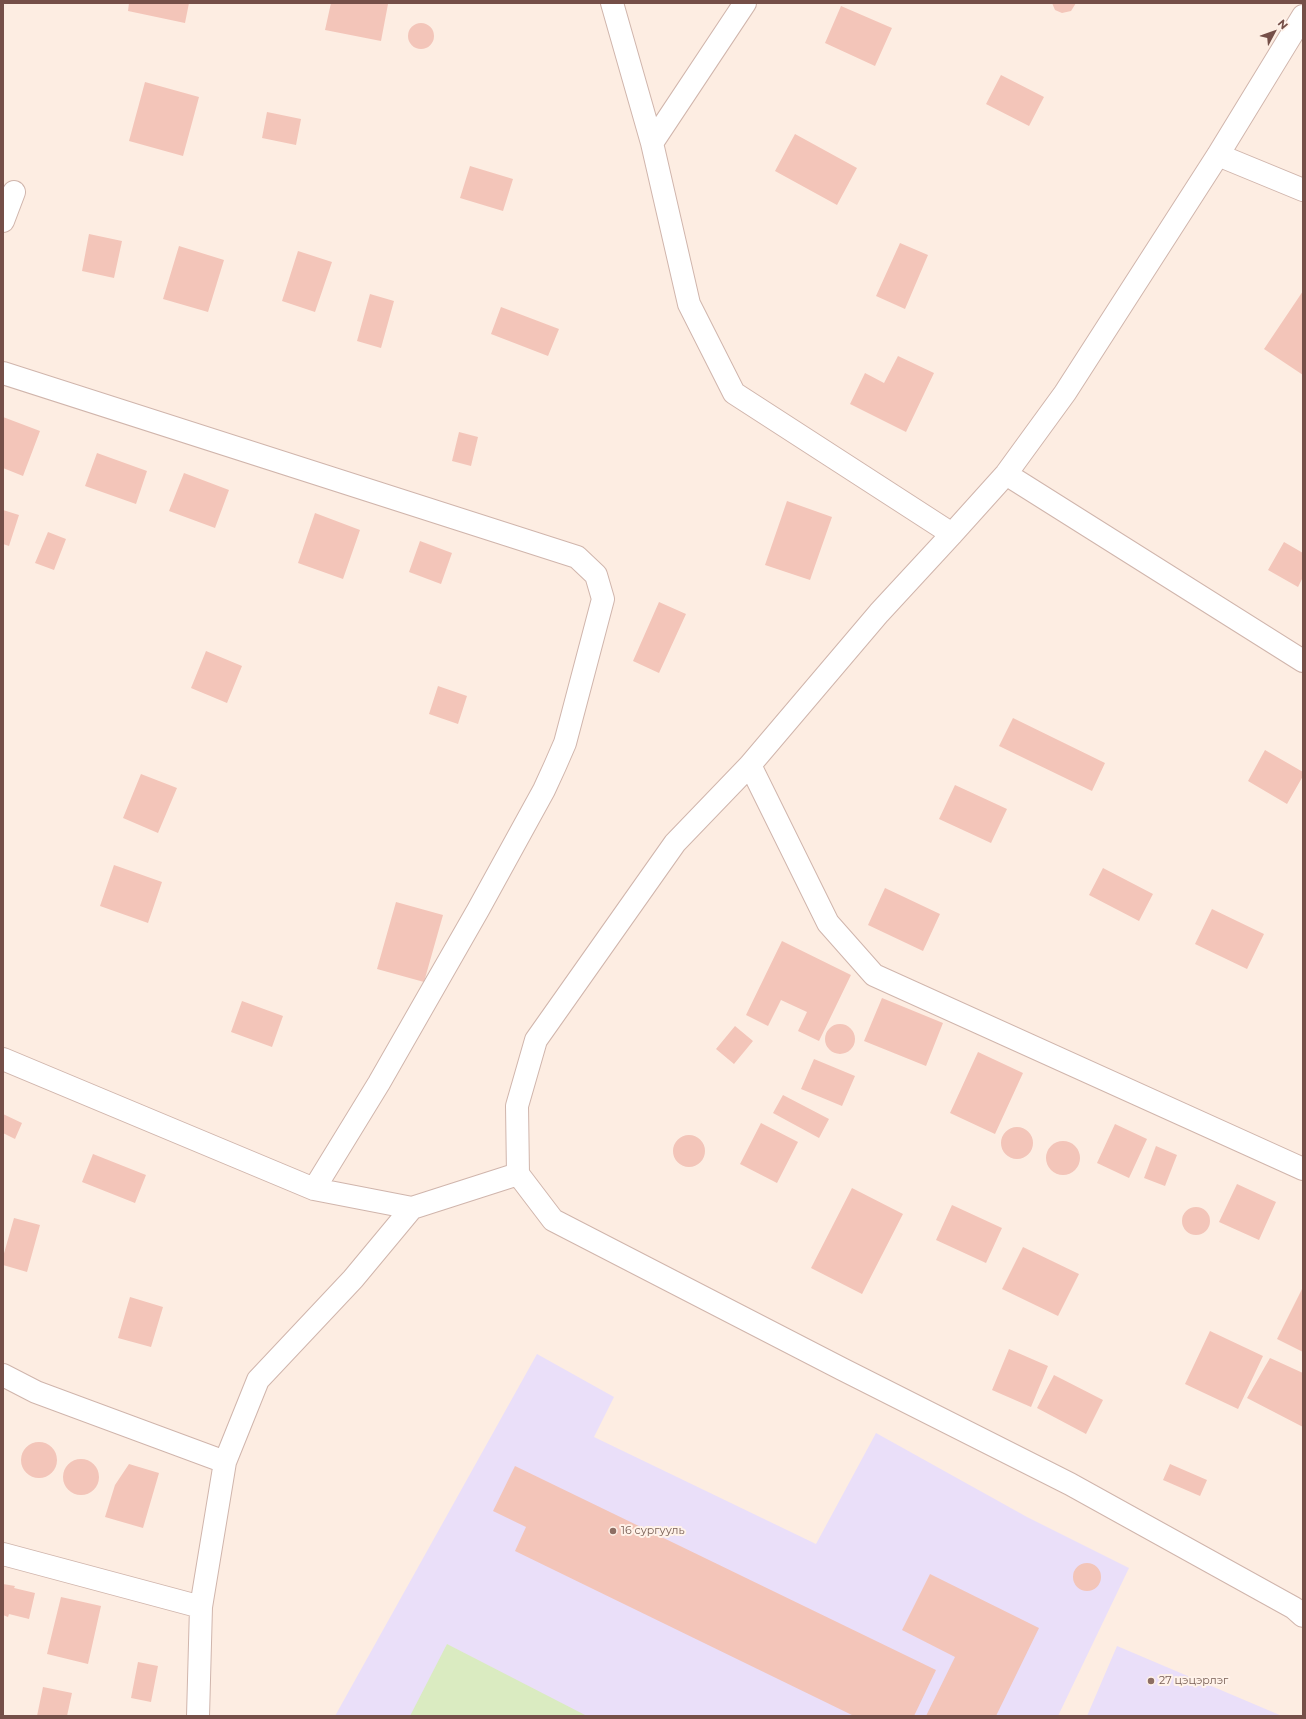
<!DOCTYPE html>
<html>
<head>
<meta charset="utf-8">
<style>
  body { margin:0 }
  #map { position:relative; width:1306px; height:1719px; overflow:hidden; background:#fdede2; font-family:Montserrat,sans-serif }
  canvas { display:block }
  .frame { position:absolute; inset:0; border:4px solid #754f48; pointer-events:none }
  .north { position:absolute; left:1254px; top:12px; width:40px; height:40px; -webkit-text-stroke:3px #fff2e9; paint-order:stroke; rotate:49deg; font-size:11px; font-weight:700; line-height:16px; text-align:center; color:#754f48 }
  .north::after { content:''; display:block; margin:auto; width:14px; height:18px; background:#754f48; clip-path:polygon(50% 0,100% 100%,50% 72%,0 100%) }
</style>
</head>
<body>
<div id="map">
<canvas width="1306" height="1719"></canvas>
<div class="frame"></div>
<div class="north">N</div>
</div>
<script>
const c = document.querySelector('canvas').getContext('2d');
c.lineJoin = 'round';
function fillPath(path, color) {
  c.fillStyle = color;
  c.fill(path, 'evenodd');
}
function shape(rows) {
  const path = new Path2D();
  for (const r of rows) {
    if (r.length === 3) {
      path.moveTo(r[0] + r[2], r[1]);
      path.arc(r[0], r[1], r[2], 0, 2 * Math.PI);
      continue;
    }
    path.moveTo(r[0], r[1]);
    for (let i = 2; i < r.length; i += 2) path.lineTo(r[i], r[i + 1]);
  }
  return path;
}
function stroke(path, color, width, dash) {
  c.strokeStyle = color;
  c.lineWidth = width;
  c.lineCap = dash ? 'butt' : 'round';
  c.setLineDash(dash || []);
  c.stroke(path);
}
function write(font, color, halo, rows, align = 'center') {
  c.font = font + ' Montserrat,sans-serif';
  c.lineWidth = 4;
  c.setLineDash([]);
  c.textBaseline = 'middle';
  c.strokeStyle = halo;
  c.fillStyle = color;
  for (const [text, x, y, turn = 0] of rows) {
    c.save();
    c.translate(x, y);
    c.rotate((+turn || 0) * Math.PI / 180);
    c.textAlign = isNaN(turn) ? turn : align;
    if (halo) c.strokeText(text, 0, 0);
    c.fillText(text, 0, 0);
    c.restore();
  }
}
fillPath(shape([
  [537,1354,614,1397,594,1437,816,1544,876,1433,1027,1517,1129,1568,1058,1716,335,1716],
  [1117,1646,1282,1716,1087,1716]
]), '#eadff9');
fillPath(shape([
  [447,1644,587,1716,410,1716]
]), '#daebc1');
fillPath(shape([
  [129,3,189,3,185,23,128,11],
  [331,3,388,4,381,41,325,30],
  [1052,3,1076,3,1071,11,1062,13,1055,10],
  [841,6,892,28,875,66,825,43],
  [421,36,13],
  [1001,75,1044,97,1029,126,986,104],
  [145,82,199,97,183,156,129,141],
  [267,112,301,119,296,145,262,138],
  [795,134,857,168,837,205,775,171],
  [470,166,513,179,503,211,460,198],
  [89,234,122,241,114,278,82,271],
  [900,243,928,255,905,309,876,296],
  [179,246,224,260,208,312,163,299],
  [298,251,332,262,315,312,282,301],
  [1303,291,1303,375,1264,349],
  [370,294,394,301,381,348,357,341],
  [501,307,559,329,548,356,491,334],
  [898,356,934,373,906,432,850,404,865,373,884,383],
  [3,417,40,431,23,476,3,468],
  [459,432,478,437,471,466,452,461],
  [97,453,147,471,136,504,85,486],
  [184,473,229,490,215,528,169,511],
  [787,501,832,517,810,580,765,565],
  [3,510,19,515,9,546,3,544],
  [315,513,360,530,343,579,298,563],
  [48,532,66,539,54,570,35,563],
  [420,541,452,553,441,584,409,572],
  [1284,542,1303,553,1303,577,1298,587,1268,570],
  [659,602,686,614,659,673,633,661],
  [206,651,242,666,227,703,191,688],
  [438,686,467,696,458,724,429,714],
  [1013,718,1105,763,1092,791,999,746],
  [1265,750,1303,772,1303,776,1287,804,1248,781],
  [141,774,177,788,158,833,123,818],
  [955,785,1007,809,991,843,939,819],
  [114,865,162,882,148,923,100,906],
  [1103,868,1153,894,1139,921,1089,895],
  [885,888,940,914,923,951,868,925],
  [396,902,443,915,424,982,377,969],
  [1212,909,1264,934,1247,969,1195,944],
  [782,941,851,975,819,1041,798,1031,807,1012,781,1000,768,1026,746,1015],
  [882,998,943,1023,926,1066,864,1041],
  [242,1001,283,1016,272,1047,231,1032],
  [840,1039,15],
  [735,1026,753,1041,734,1064,716,1049],
  [978,1052,1023,1073,995,1134,950,1113],
  [814,1059,855,1076,842,1106,801,1089],
  [783,1095,829,1119,819,1138,773,1113],
  [3,1114,22,1123,15,1139,3,1133],
  [761,1123,798,1142,777,1183,740,1164],
  [1115,1124,1147,1139,1129,1178,1097,1163],
  [1017,1143,16],
  [689,1151,16],
  [1063,1158,17],
  [1156,1146,1177,1155,1165,1186,1144,1178],
  [93,1154,146,1175,135,1203,82,1182],
  [1237,1184,1276,1202,1259,1240,1219,1222],
  [852,1188,903,1214,862,1294,811,1268],
  [952,1205,1002,1228,986,1263,936,1240],
  [1196,1221,14],
  [14,1218,40,1225,27,1272,3,1265,3,1257],
  [1023,1247,1079,1274,1058,1316,1002,1289],
  [1303,1287,1303,1352,1277,1339],
  [130,1297,163,1307,151,1347,118,1338],
  [1210,1331,1263,1356,1238,1409,1185,1384],
  [1009,1349,1048,1366,1031,1407,992,1390],
  [1270,1358,1303,1373,1303,1427,1247,1398],
  [1054,1375,1103,1400,1086,1434,1037,1408],
  [39,1460,18],
  [81,1477,18],
  [129,1464,159,1473,143,1528,105,1517,115,1485],
  [1170,1464,1207,1480,1200,1496,1163,1480],
  [515,1466,936,1670,914,1716,854,1716,515,1551,526,1527,493,1511],
  [1087,1577,14],
  [930,1574,1039,1628,996,1716,926,1716,955,1657,902,1630],
  [3,1584,15,1586,14,1588,35,1593,29,1619,9,1614,8,1617,3,1615],
  [61,1597,101,1606,88,1664,47,1654],
  [138,1662,158,1666,151,1702,131,1698],
  [43,1687,72,1693,67,1716,37,1716]
]), '#f3c5b9');
const minor = shape([
  [612,3,652,143,689,304,734,393,952,534],
  [1303,16,1218,155,1065,393,1006,474,952,534,879,613,750,765,675,843,536,1040,517,1106,518,1174,553,1220,842,1369,1070,1484,1294,1608,1303,1616],
  [652,143,745,3],
  [1218,155,1303,190],
  [3,221,14,192],
  [3,373,577,557,596,575,603,599,565,743,555,766,544,790,478,910,379,1083,314,1189],
  [1006,474,1303,661],
  [750,765,828,923,874,975,1303,1169],
  [3,1059,314,1189,412,1208,518,1174],
  [3,1375,36,1392,225,1462,258,1380,353,1279,412,1208],
  [3,1554,201,1607],
  [198,1716,201,1607,225,1462]
]);
stroke(minor, '#d0b5ac', 24);
stroke(minor, '#fff', 22);
for (const [x, y, r, color] of [
  [613,1531,4,"#8d6e63"],
  [1151,1681,4,"#8d6e63"]
]) {
  const dot = new Path2D();
  dot.arc(x, y, r, 0, 2 * Math.PI);
  c.fillStyle = color;
  c.fill(dot);
  stroke(dot, '#fff2e9', 1.5);
}
write('11px', '#785e54', '#fff2e9', [
  ["16 сургууль",621,1531],
  ["27 цэцэрлэг",1159,1681]
], 'left');
</script>
</body>
</html>
